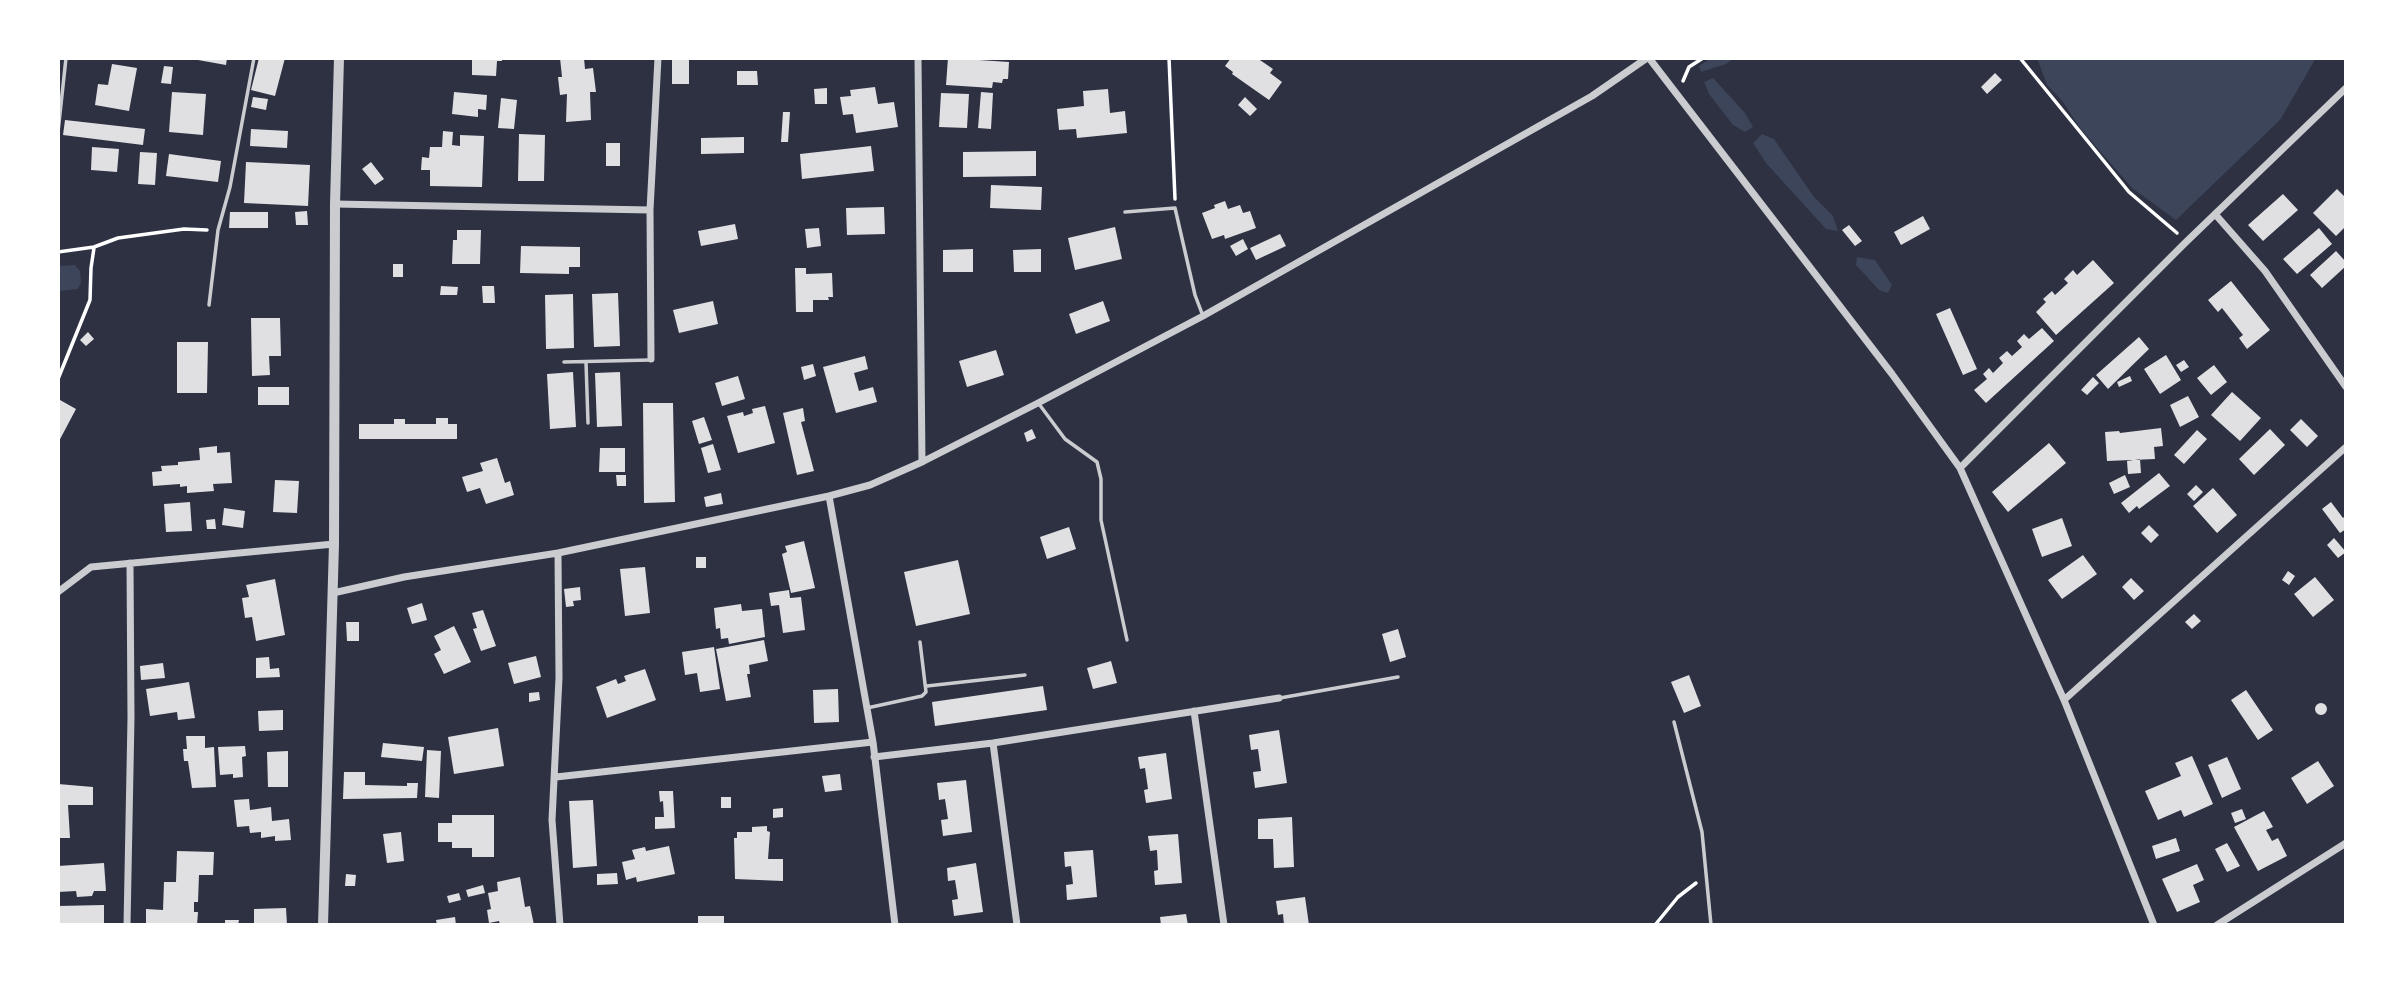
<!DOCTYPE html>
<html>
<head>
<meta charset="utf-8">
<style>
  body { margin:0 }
  #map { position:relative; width:2404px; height:983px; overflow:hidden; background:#2d3142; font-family:Mulish,sans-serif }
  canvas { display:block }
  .frame { position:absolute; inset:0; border:60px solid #fff; pointer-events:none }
</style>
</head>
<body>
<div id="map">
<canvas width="2404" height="983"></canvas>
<div class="frame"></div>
</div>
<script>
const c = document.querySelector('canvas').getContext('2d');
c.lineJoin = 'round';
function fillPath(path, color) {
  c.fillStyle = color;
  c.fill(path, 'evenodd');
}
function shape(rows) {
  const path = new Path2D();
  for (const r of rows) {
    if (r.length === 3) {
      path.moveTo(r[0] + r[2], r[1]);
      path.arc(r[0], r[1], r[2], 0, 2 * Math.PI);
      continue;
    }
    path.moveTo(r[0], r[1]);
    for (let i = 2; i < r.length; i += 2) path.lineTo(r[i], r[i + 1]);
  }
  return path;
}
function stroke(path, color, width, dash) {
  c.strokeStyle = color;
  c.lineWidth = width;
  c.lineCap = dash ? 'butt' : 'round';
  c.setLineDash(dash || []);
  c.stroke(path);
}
fillPath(shape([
  [1711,58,1734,58,1726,64,1701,72,1699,66],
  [2037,58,2316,58,2280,120,2176,220,2132,188,2080,128,2063,102,2047,85],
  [1713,78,1745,113,1753,127,1745,132,1733,125,1709,94,1704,82],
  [1762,134,1774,139,1814,197,1833,216,1838,231,1826,229,1766,163,1753,143],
  [1857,257,1875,260,1892,285,1888,293,1879,290,1856,265],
  [75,265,80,271,81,282,78,289,58,291,58,266]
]), '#3c4559');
fillPath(shape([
  [198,58,227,58,226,65,198,60],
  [259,58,285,58,275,96,251,90],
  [472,58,502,58,502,61,497,61,496,76,472,75],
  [560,58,584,58,585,69,593,68,596,92,590,92,591,120,566,122,567,94,560,95,558,77,562,77],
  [672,58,689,58,689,84,672,84],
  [948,58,1009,62,1008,79,1003,79,1002,83,993,82,992,88,946,85],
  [1231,58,1257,58,1273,69,1270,73,1282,82,1269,100,1232,74,1233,72,1225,66],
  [112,64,137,68,129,111,95,105,98,84,108,85],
  [164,66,173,67,171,84,161,83],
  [737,71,757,71,758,85,737,85],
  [1995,73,2002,80,1987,94,1981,87],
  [875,87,878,104,894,102,898,127,856,133,853,114,843,115,840,97,851,96,850,90],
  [827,88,827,104,815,104,814,89],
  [1108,89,1110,113,1125,111,1127,133,1077,138,1076,129,1059,130,1057,109,1084,106,1083,91],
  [172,92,206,94,203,135,169,132],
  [454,92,487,95,486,110,478,109,478,117,452,114],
  [981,92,993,93,991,129,978,128],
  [941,93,969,94,967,128,939,127],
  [253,97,268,99,266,110,251,107],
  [1245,97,1257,109,1250,116,1238,105],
  [501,98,517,100,514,129,498,128],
  [783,112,790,112,788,142,781,142],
  [65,120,145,129,143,145,63,135],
  [251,129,288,131,287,148,250,146],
  [443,131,453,132,452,145,460,146,460,135,484,136,482,187,430,186,430,170,421,170,422,157,429,158,430,147,442,147],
  [519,134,545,135,544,181,518,181],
  [744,137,744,153,701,154,701,138],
  [606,143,620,143,620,166,606,166],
  [871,146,874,171,802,179,800,154],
  [92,147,119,149,117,172,91,170],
  [1036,151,1036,176,963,177,963,152],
  [140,152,157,153,155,185,138,184],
  [169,154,221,161,218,182,166,176],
  [246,162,310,165,308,206,244,203],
  [371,162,384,179,375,185,362,169],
  [991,185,1042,187,1041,210,990,208],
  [2337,189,2346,198,2346,226,2336,236,2313,213],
  [2283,194,2298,210,2263,241,2248,225],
  [1225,201,1228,209,1240,205,1243,213,1250,211,1256,228,1225,239,1224,235,1212,239,1202,213,1215,208,1214,205],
  [884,207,885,234,847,235,846,208],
  [307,211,308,225,296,225,295,212],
  [230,212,268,212,268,228,229,228],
  [1923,216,1930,229,1901,245,1894,232],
  [735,224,738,239,701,246,698,231],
  [1849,225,1862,241,1855,246,1842,230],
  [1115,227,1122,259,1075,270,1068,238],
  [819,228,821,246,807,248,805,229],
  [2319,228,2332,244,2297,274,2283,259],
  [457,230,481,230,480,264,452,264,453,240,457,240],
  [1280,234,1286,246,1256,260,1250,248],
  [1243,239,1248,249,1236,256,1230,246],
  [521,246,580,247,580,267,569,267,569,274,520,273],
  [973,249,973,272,943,272,943,250],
  [1041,249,1041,272,1014,272,1013,250],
  [2336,251,2346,262,2346,266,2322,288,2310,275],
  [2093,260,2114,283,2056,335,2036,312,2046,302,2043,299,2052,291,2055,295,2068,283,2064,279,2073,270,2077,275],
  [393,264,403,264,403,277,393,277],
  [795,268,806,268,806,274,832,273,833,297,828,297,829,300,813,300,813,312,796,312],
  [2231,281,2270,330,2247,349,2239,338,2243,335,2222,308,2218,312,2208,300],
  [441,286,458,287,457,295,440,295],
  [482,286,494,286,495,303,483,303],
  [618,293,620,346,594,347,592,294],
  [573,294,574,348,546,349,545,295],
  [713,301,718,324,679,333,673,310],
  [1103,301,1110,321,1076,334,1069,314],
  [1950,308,1977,369,1963,375,1936,314],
  [251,318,280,318,281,356,269,356,270,375,252,376],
  [2042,328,2054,341,1986,403,1974,390,1987,379,1983,374,1989,368,1993,373,2003,363,1999,358,2007,351,2012,356,2022,347,2017,341,2024,334,2029,339],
  [88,332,94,339,86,346,80,340],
  [2139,337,2149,349,2108,389,2096,375],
  [177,342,208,342,207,393,177,393],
  [996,350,1004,375,967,387,959,361],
  [2166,355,2181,380,2160,394,2144,369],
  [865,356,868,369,854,373,859,391,873,387,877,402,836,413,823,367],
  [2184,360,2189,367,2181,372,2176,365],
  [813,364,816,376,804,380,801,367],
  [2214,365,2227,382,2211,395,2197,378],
  [573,372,576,427,550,429,547,374],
  [620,372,622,426,597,427,595,373],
  [738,376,745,399,722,406,715,383],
  [2130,376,2132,381,2119,387,2117,382],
  [2093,377,2099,383,2087,395,2081,390],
  [258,387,289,387,289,405,258,405],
  [2232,392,2261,418,2240,441,2211,415],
  [2188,396,2199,417,2180,427,2170,405],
  [60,400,76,409,58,443,58,403],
  [643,403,673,403,675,502,644,503],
  [765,406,775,443,738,453,727,416,743,412,744,416,753,413,752,409],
  [803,408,805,421,801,422,814,471,797,475,783,413],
  [704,417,712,440,699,444,692,421],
  [436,418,448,418,448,424,457,424,457,439,359,439,359,424,394,424,394,419,405,419,405,424,436,424],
  [2301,419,2318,436,2307,447,2290,430],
  [2161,428,2163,446,2154,447,2155,459,2107,461,2105,432,2119,431,2120,433],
  [1032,429,1036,438,1027,442,1024,433],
  [2270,429,2285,445,2254,475,2239,459],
  [2197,430,2207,439,2184,464,2174,455],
  [2049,443,2066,463,2008,512,1992,492],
  [713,444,721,470,708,473,701,448],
  [217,446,217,453,230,452,232,483,213,484,214,491,187,493,187,486,180,487,180,484,153,486,152,472,162,471,161,466,178,465,178,462,200,460,199,448],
  [600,448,625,448,625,472,599,472],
  [497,458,505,483,510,481,514,495,486,504,480,488,467,492,462,477,483,471,480,463],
  [2140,459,2141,473,2128,474,2127,461],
  [2159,473,2170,486,2139,509,2137,506,2129,513,2121,503],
  [616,475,626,475,626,486,617,486],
  [2125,475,2130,487,2114,494,2109,483],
  [275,480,299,481,297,513,273,512],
  [2196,485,2203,492,2194,501,2187,494],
  [2213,488,2237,515,2217,533,2193,506],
  [721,493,723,504,706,507,704,497],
  [190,502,192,531,166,532,164,504],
  [2331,502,2343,518,2346,515,2346,529,2340,533,2322,509],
  [224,508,245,511,243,528,222,525],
  [2062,518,2072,546,2042,557,2032,529],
  [215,519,216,529,207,529,206,520],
  [2149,525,2159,535,2151,543,2141,533],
  [1069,527,1076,549,1047,559,1040,537],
  [2334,538,2346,552,2338,558,2327,545],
  [804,541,815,588,791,593,782,554,787,552,785,546],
  [2083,555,2097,574,2062,599,2048,580],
  [696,557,706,557,706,568,696,568],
  [958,560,970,614,916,626,904,572],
  [645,567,650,613,625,616,620,569],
  [2288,571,2295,576,2289,585,2282,580],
  [2315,577,2334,600,2313,617,2294,594],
  [2131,578,2144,591,2134,600,2122,587],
  [275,579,285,635,256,641,252,617,245,618,242,598,249,597,246,585],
  [580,587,581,600,573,601,574,606,566,607,564,589],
  [789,590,790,598,801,597,805,630,783,633,779,605,771,606,769,593],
  [422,603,427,620,412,624,407,608],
  [741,604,742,611,762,609,765,637,729,644,728,638,721,639,720,628,716,629,714,608],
  [483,610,496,646,481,651,473,629,477,628,472,613],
  [2194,614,2201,621,2192,629,2185,622],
  [346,622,359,622,359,641,347,641],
  [454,626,471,662,444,674,434,654,441,650,434,636],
  [1398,629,1406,657,1390,662,1382,634],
  [764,640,768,661,749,665,750,674,747,674,751,697,726,701,716,649],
  [714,647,720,689,700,692,697,673,685,675,682,652],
  [536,656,541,677,514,684,508,663],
  [269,657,270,669,279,668,280,677,256,678,256,658],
  [1111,661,1117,683,1093,689,1087,668],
  [163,663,165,678,141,680,140,666],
  [645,669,656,700,607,718,596,687,616,679,618,684,626,681,624,676],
  [1689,675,1701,706,1684,713,1671,682],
  [189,682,195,718,178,720,177,712,150,716,146,689],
  [1043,686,1047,710,935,726,932,702],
  [838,689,839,722,814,723,813,690],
  [2246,690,2273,730,2258,740,2231,700],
  [539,692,540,700,529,702,529,693],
  [2321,709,6],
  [283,710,283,730,259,731,258,711],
  [498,728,504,766,454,774,448,737],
  [1279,730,1287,783,1255,788,1253,772,1261,771,1258,749,1251,750,1249,735],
  [186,736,205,736,205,748,214,747,216,787,192,788,188,761,184,761,183,749,187,749],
  [383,743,424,747,422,761,381,757],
  [245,746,246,756,242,757,243,777,233,778,233,774,220,775,218,747],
  [427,750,441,751,439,798,425,797],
  [288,751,288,787,268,787,267,752],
  [1166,753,1172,799,1146,803,1144,790,1148,789,1145,768,1140,769,1138,757],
  [2192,756,2213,804,2184,817,2181,810,2158,820,2145,791,2181,776,2175,763],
  [2227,757,2241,789,2222,798,2208,765],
  [2318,761,2334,786,2307,804,2291,778],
  [344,772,365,772,365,785,407,786,407,783,418,783,417,798,343,799],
  [840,774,842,790,825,792,822,776],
  [966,780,972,832,943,836,941,820,948,819,945,799,939,800,937,783],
  [58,784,93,787,93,805,68,805,70,838,58,838],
  [659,791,673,791,675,828,655,829,655,817,664,817,663,801,660,802],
  [721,797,731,797,731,808,721,808],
  [249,799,250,810,271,807,272,821,289,819,291,840,275,841,275,836,261,838,261,832,250,833,249,826,237,827,234,800],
  [593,800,597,866,573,868,569,801],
  [783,808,783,817,773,818,773,809],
  [2242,809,2246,819,2235,823,2231,813],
  [2264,811,2273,827,2266,830,2272,841,2278,838,2287,856,2258,871,2234,827],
  [452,815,494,815,494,857,472,857,472,848,452,848,452,842,438,842,438,823,452,823],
  [1292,817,1294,867,1274,868,1273,839,1258,839,1258,819],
  [767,826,767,831,770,832,768,859,783,859,783,881,735,879,734,838,737,838,737,832,752,832,752,827],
  [401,832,404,861,387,863,383,834],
  [1178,834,1182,883,1155,885,1154,871,1158,870,1157,850,1150,851,1148,836],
  [2176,838,2180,851,2156,859,2152,846],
  [2227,843,2240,866,2227,872,2215,849],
  [669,846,675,874,637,882,636,877,626,880,622,862,635,859,632,850,645,847,646,851],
  [1093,850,1097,897,1067,900,1066,885,1073,884,1071,866,1065,867,1064,852],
  [177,851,214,852,213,875,199,875,198,902,194,902,194,912,198,912,197,925,146,925,146,909,163,910,164,882,176,882],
  [104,863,106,891,94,891,92,896,77,897,76,891,58,892,58,866],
  [976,863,983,912,954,916,952,900,958,899,955,880,948,881,947,868],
  [2197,864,2204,880,2193,885,2200,902,2177,912,2162,879],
  [617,873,618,884,597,885,597,874],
  [346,874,356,875,355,886,345,886],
  [520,877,525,907,530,906,534,925,500,925,499,921,489,923,487,910,491,909,488,893,498,891,497,882],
  [483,885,485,893,468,897,466,890],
  [459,893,461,900,449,903,447,896],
  [1305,897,1309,925,1284,925,1283,914,1278,915,1276,901],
  [104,905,104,925,58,925,58,906],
  [286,908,287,925,254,925,254,909],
  [1186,914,1188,925,1161,925,1160,917],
  [698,916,724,916,724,925,698,925],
  [455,917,456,925,437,925,436,920],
  [225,920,239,920,238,925,225,925]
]), '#e0e0e3');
stroke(shape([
  [1169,58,1175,199],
  [2020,58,2129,192,2177,233],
  [1683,81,1689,67,1703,58],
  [58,252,94,247,118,238,184,229,207,230],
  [58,379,90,300,91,268,94,248],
  [1655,925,1678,897,1696,883]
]), '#fff', 3.5);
stroke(shape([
  [58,132,66,58],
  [1125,212,1175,208,1195,295,1203,316],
  [209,305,218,230,230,187,254,58],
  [564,362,650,360],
  [586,362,588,423],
  [1039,404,1065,439,1097,462,1101,479,1101,520,1127,640],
  [927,686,1025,675],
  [1280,698,1398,677],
  [867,708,922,696,926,692,920,642],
  [1674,722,1702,832,1711,925]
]), '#caccd0', 3.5);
stroke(shape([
  [918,58,922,462],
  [1649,58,1892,374,1960,468,2064,700,2154,925],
  [335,204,650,210],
  [2215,214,2265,271,2346,387],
  [651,359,650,210,658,58],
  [1960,468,2185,243,2346,88],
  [829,496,873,742,895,925],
  [558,553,559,678,552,820,560,925],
  [58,592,91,567,334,544],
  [333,593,404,577,558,553,829,496,870,485,922,462,1038,403,1203,316,1592,96,1647,58],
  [2064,700,2346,447],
  [1194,711,1224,925],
  [993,743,1017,925],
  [874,757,993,743,1279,698],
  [556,777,873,742],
  [127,925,131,718,130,563],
  [2217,925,2346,843]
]), '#caccd0', 7);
stroke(shape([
  [323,925,334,544,335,204,339,58]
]), '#caccd0', 10);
</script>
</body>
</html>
